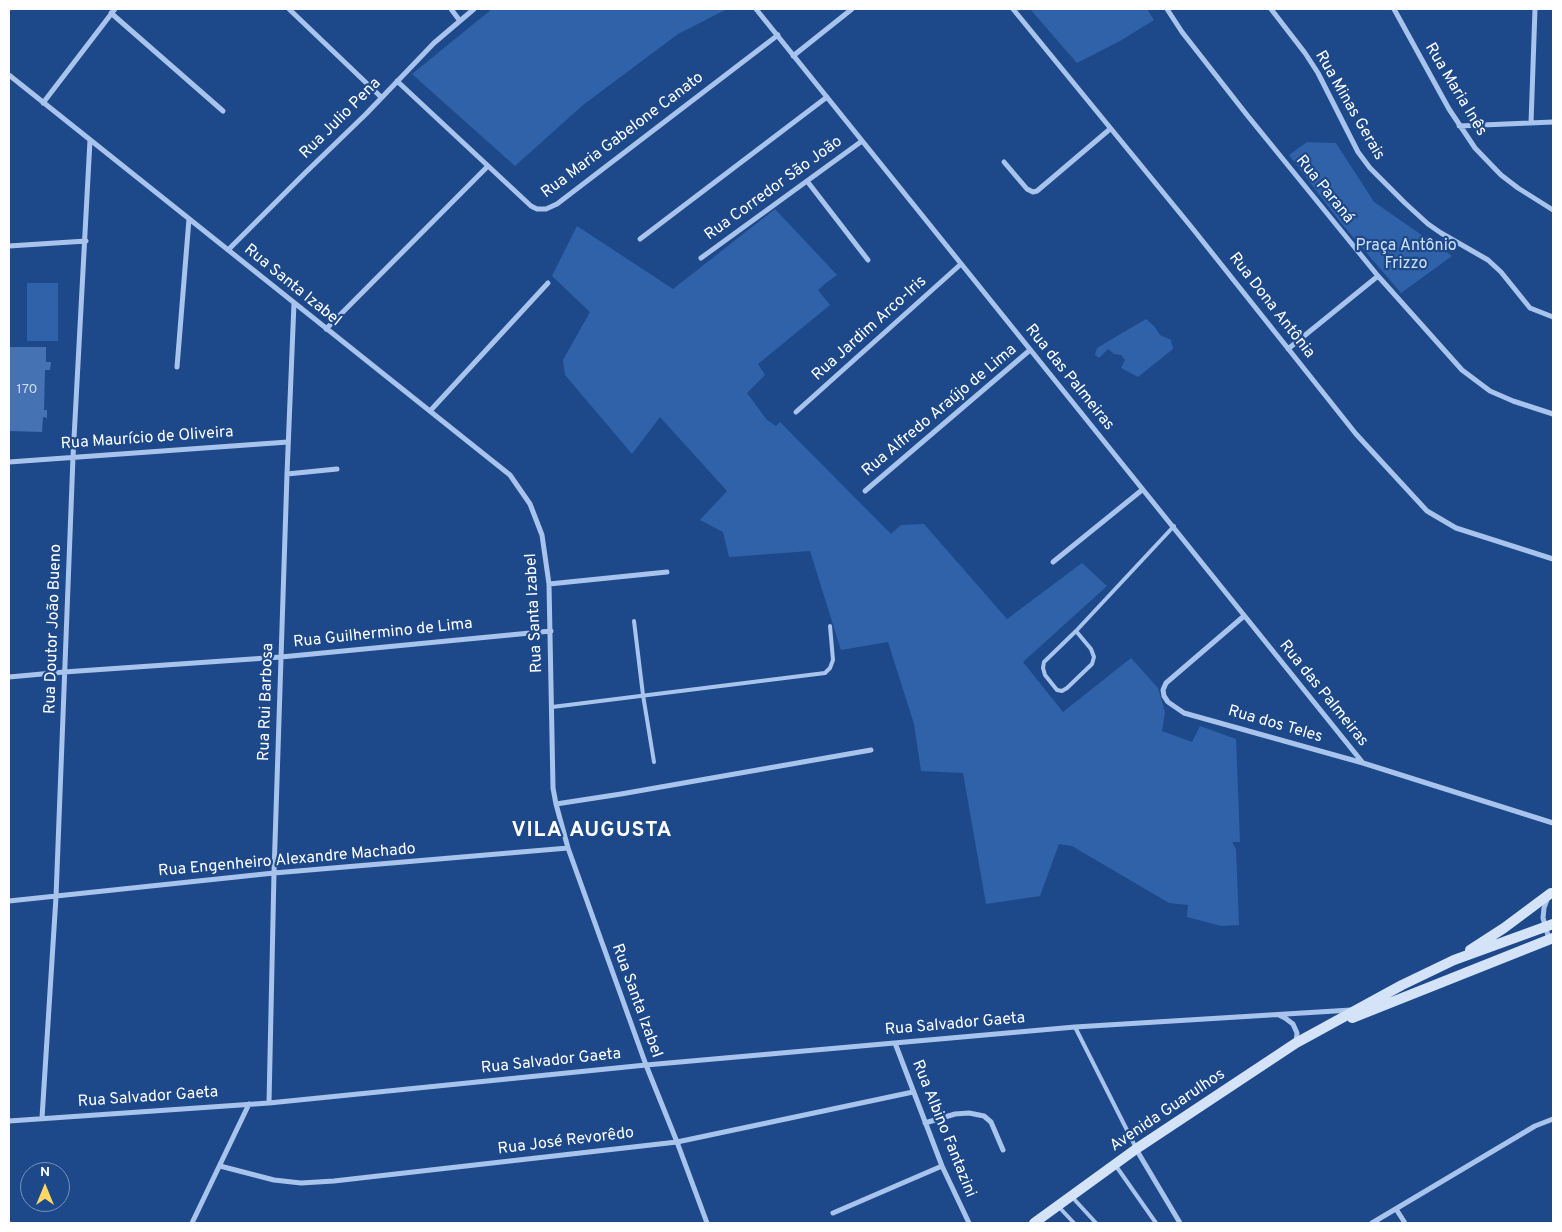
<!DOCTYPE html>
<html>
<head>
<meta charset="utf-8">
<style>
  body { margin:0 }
  #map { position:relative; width:1562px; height:1232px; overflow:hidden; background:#1d498b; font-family:Overpass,sans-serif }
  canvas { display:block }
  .frame { position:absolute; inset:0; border:10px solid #fff; pointer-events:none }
  .north { position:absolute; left:20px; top:1162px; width:50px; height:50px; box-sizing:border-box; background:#1d498b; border:1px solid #7792b9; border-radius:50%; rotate:0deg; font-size:14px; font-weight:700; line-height:20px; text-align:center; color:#fff }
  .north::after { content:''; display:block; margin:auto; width:18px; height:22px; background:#fcd766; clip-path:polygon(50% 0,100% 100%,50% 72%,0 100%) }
</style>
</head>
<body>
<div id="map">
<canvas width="1562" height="1232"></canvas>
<div class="frame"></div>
<div class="north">N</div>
</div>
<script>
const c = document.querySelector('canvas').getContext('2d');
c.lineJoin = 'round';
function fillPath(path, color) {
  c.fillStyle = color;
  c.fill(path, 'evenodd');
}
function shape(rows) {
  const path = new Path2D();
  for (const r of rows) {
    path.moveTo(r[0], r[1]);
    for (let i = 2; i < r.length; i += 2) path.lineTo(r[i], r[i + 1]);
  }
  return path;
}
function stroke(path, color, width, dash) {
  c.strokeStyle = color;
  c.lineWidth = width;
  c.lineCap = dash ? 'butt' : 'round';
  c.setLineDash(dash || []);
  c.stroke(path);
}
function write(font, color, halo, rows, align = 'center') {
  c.font = font + ' Overpass,sans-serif';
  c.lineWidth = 4.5;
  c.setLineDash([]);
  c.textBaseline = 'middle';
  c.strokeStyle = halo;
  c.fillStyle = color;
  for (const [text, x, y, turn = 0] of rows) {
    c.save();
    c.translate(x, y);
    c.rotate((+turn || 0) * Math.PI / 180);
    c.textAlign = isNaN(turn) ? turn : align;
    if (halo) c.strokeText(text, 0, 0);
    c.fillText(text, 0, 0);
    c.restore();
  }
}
fillPath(shape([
  [492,9,727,9,678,34,583,105,515,166,412,74],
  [1030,9,1147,9,1154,20,1120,41,1077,63],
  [1307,142,1336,143,1374,202,1452,256,1401,293,1341,223,1289,155],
  [775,209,837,275,826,283,818,290,830,305,758,364,765,375,747,393,767,420,776,426,780,422,891,534,901,525,924,524,1007,619,1082,563,1107,586,1023,662,1063,712,1131,658,1158,688,1165,712,1162,731,1192,742,1200,726,1236,739,1240,842,1232,842,1236,849,1239,925,1221,926,1187,917,1188,905,1169,903,1072,846,1059,844,1040,896,986,904,963,773,921,771,914,724,888,642,841,650,810,551,729,557,723,532,700,520,727,491,660,417,632,454,565,375,563,360,590,312,552,276,577,226,673,289],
  [27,283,58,283,58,341,27,341],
  [1146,319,1154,326,1160,335,1171,340,1173,349,1138,377,1121,368,1125,360,1121,355,1114,354,1108,349,1099,358,1095,355,1097,348]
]), '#3062a9');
fillPath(shape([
  [9,347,46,347,46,362,51,362,50,370,45,370,44,410,47,410,47,418,43,417,42,432,9,431]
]), '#4572b3');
stroke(shape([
  [634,621,643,695,654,762],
  [1076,631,1091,649,1094,657,1092,664,1067,688,1062,691,1057,690,1045,675,1043,668,1044,662,1076,631,1174,526],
  [552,707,825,673,830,668,833,660,830,626],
  [1075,1027,1136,1148],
  [1116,1166,1156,1223],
  [1073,1198,1096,1223],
  [1058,1206,1074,1223]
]), '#a8c4ec', 4);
stroke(shape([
  [289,9,381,97],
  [451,9,460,21],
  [756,9,1363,763],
  [1013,9,1193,229,1356,434,1427,511,1456,528,1553,559],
  [1167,9,1182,32,1247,115,1378,276,1462,370,1490,391,1513,401,1553,414],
  [1271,9,1305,53,1318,73,1358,152,1370,168,1405,203,1428,224,1441,233,1488,260,1501,272,1530,308,1553,317],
  [1394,9,1449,109,1475,148,1501,175,1518,188,1553,210],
  [111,13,223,111],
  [793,56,852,9],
  [9,75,510,475,530,504,542,535,549,584,553,788,556,804,568,848,646,1065,677,1142,707,1223],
  [397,81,531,206,537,209,546,209,557,204,778,35],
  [43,103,115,9],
  [1531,123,1535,9],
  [1459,126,1553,122],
  [1004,162,1027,189,1033,192,1037,191,1110,129],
  [807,181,868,260],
  [640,239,827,97],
  [9,246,86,241],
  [228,250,305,173,366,114,434,43,474,9],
  [701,258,862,141],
  [326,329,488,166],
  [1288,349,1378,276],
  [177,367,189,219],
  [430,411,548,283],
  [796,412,961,264],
  [9,462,288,442],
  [287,474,337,469],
  [865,491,1030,350],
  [1053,562,1142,490],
  [549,584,667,572],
  [1244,616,1166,683,1163,690,1164,696,1168,702,1184,713,1363,763,1553,823],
  [9,677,64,672,281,657,551,631],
  [556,804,621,794,871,750],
  [1548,897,1544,908,1543,918,1549,939],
  [9,901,274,873,568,848],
  [1279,1015,1285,1018,1293,1024,1297,1033,1296,1043],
  [895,1043,942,1166,969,1223],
  [269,1103,274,873,287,474,294,303],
  [42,1118,56,897,73,457,90,140],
  [9,1121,269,1103,646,1065,1075,1027,1351,1010],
  [925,1123,955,1114,969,1113,984,1116,991,1122,1003,1150],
  [1136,1149,1180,1223],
  [220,1166,274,1180,301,1183,334,1181,677,1142,913,1092],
  [1396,1209,1405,1223],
  [833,1213,942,1166],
  [192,1223,249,1104],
  [1372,1223,1535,1126,1553,1119]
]), '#a8c4ec', 5);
stroke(shape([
  [1470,950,1504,928,1551,893],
  [1352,1018,1553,938],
  [1034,1223,1136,1149,1296,1043,1402,985,1454,960,1553,924]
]), '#d5e3f9', 10);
write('14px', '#d0dcec', null, [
  ["170",27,390]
]);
write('16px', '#fff', '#1d498b', [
  ["Rua Maria Inês",1455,90,59],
  ["Rua Minas Gerais",1349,106,60],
  ["Rua Julio Pena",341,119,-45],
  ["Rua Maria Gabelone Canato",623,136,-37],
  ["Rua Corredor São João",774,189,-36],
  ["Rua Paraná",1324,190,51],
  ["Rua Santa Izabel",292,286,39],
  ["Rua Dona Antônia",1271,306,52],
  ["Rua Jardim Arco-Iris",870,329,-42],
  ["Rua das Palmeiras",1069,378,51],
  ["Rua Alfredo Araújo de Lima",940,411,-40],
  ["Rua Maurício de Oliveira",147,439,-4],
  ["Rua Santa Izabel",535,613,-93],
  ["Rua Doutor João Bueno",54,629,-88],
  ["Rua Guilhermino de Lima",383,634,-6],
  ["Rua das Palmeiras",1323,694,51],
  ["Rua Rui Barbosa",267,702,-88],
  ["Rua dos Teles",1275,725,16],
  ["Rua Engenheiro Alexandre Machado",287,861,-5],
  ["Rua Santa Izabel",636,1001,70],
  ["Rua Salvador Gaeta",955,1025,-5],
  ["Rua Salvador Gaeta",551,1062,-6],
  ["Rua Salvador Gaeta",148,1098,-4],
  ["Avenida Guarulhos",1168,1111,-34],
  ["Rua Albino Fantazini",943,1129,68],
  ["Rua José Revorêdo",566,1142,-7]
]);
write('16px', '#cee0f9', '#1d498b', [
  ["Praça Antônio",1406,247],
  ["Frizzo",1406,265]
]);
c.letterSpacing = '1px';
write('bold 21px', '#fff', '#1d498b', [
  ["VILA AUGUSTA",592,832]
]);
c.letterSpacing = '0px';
</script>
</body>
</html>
